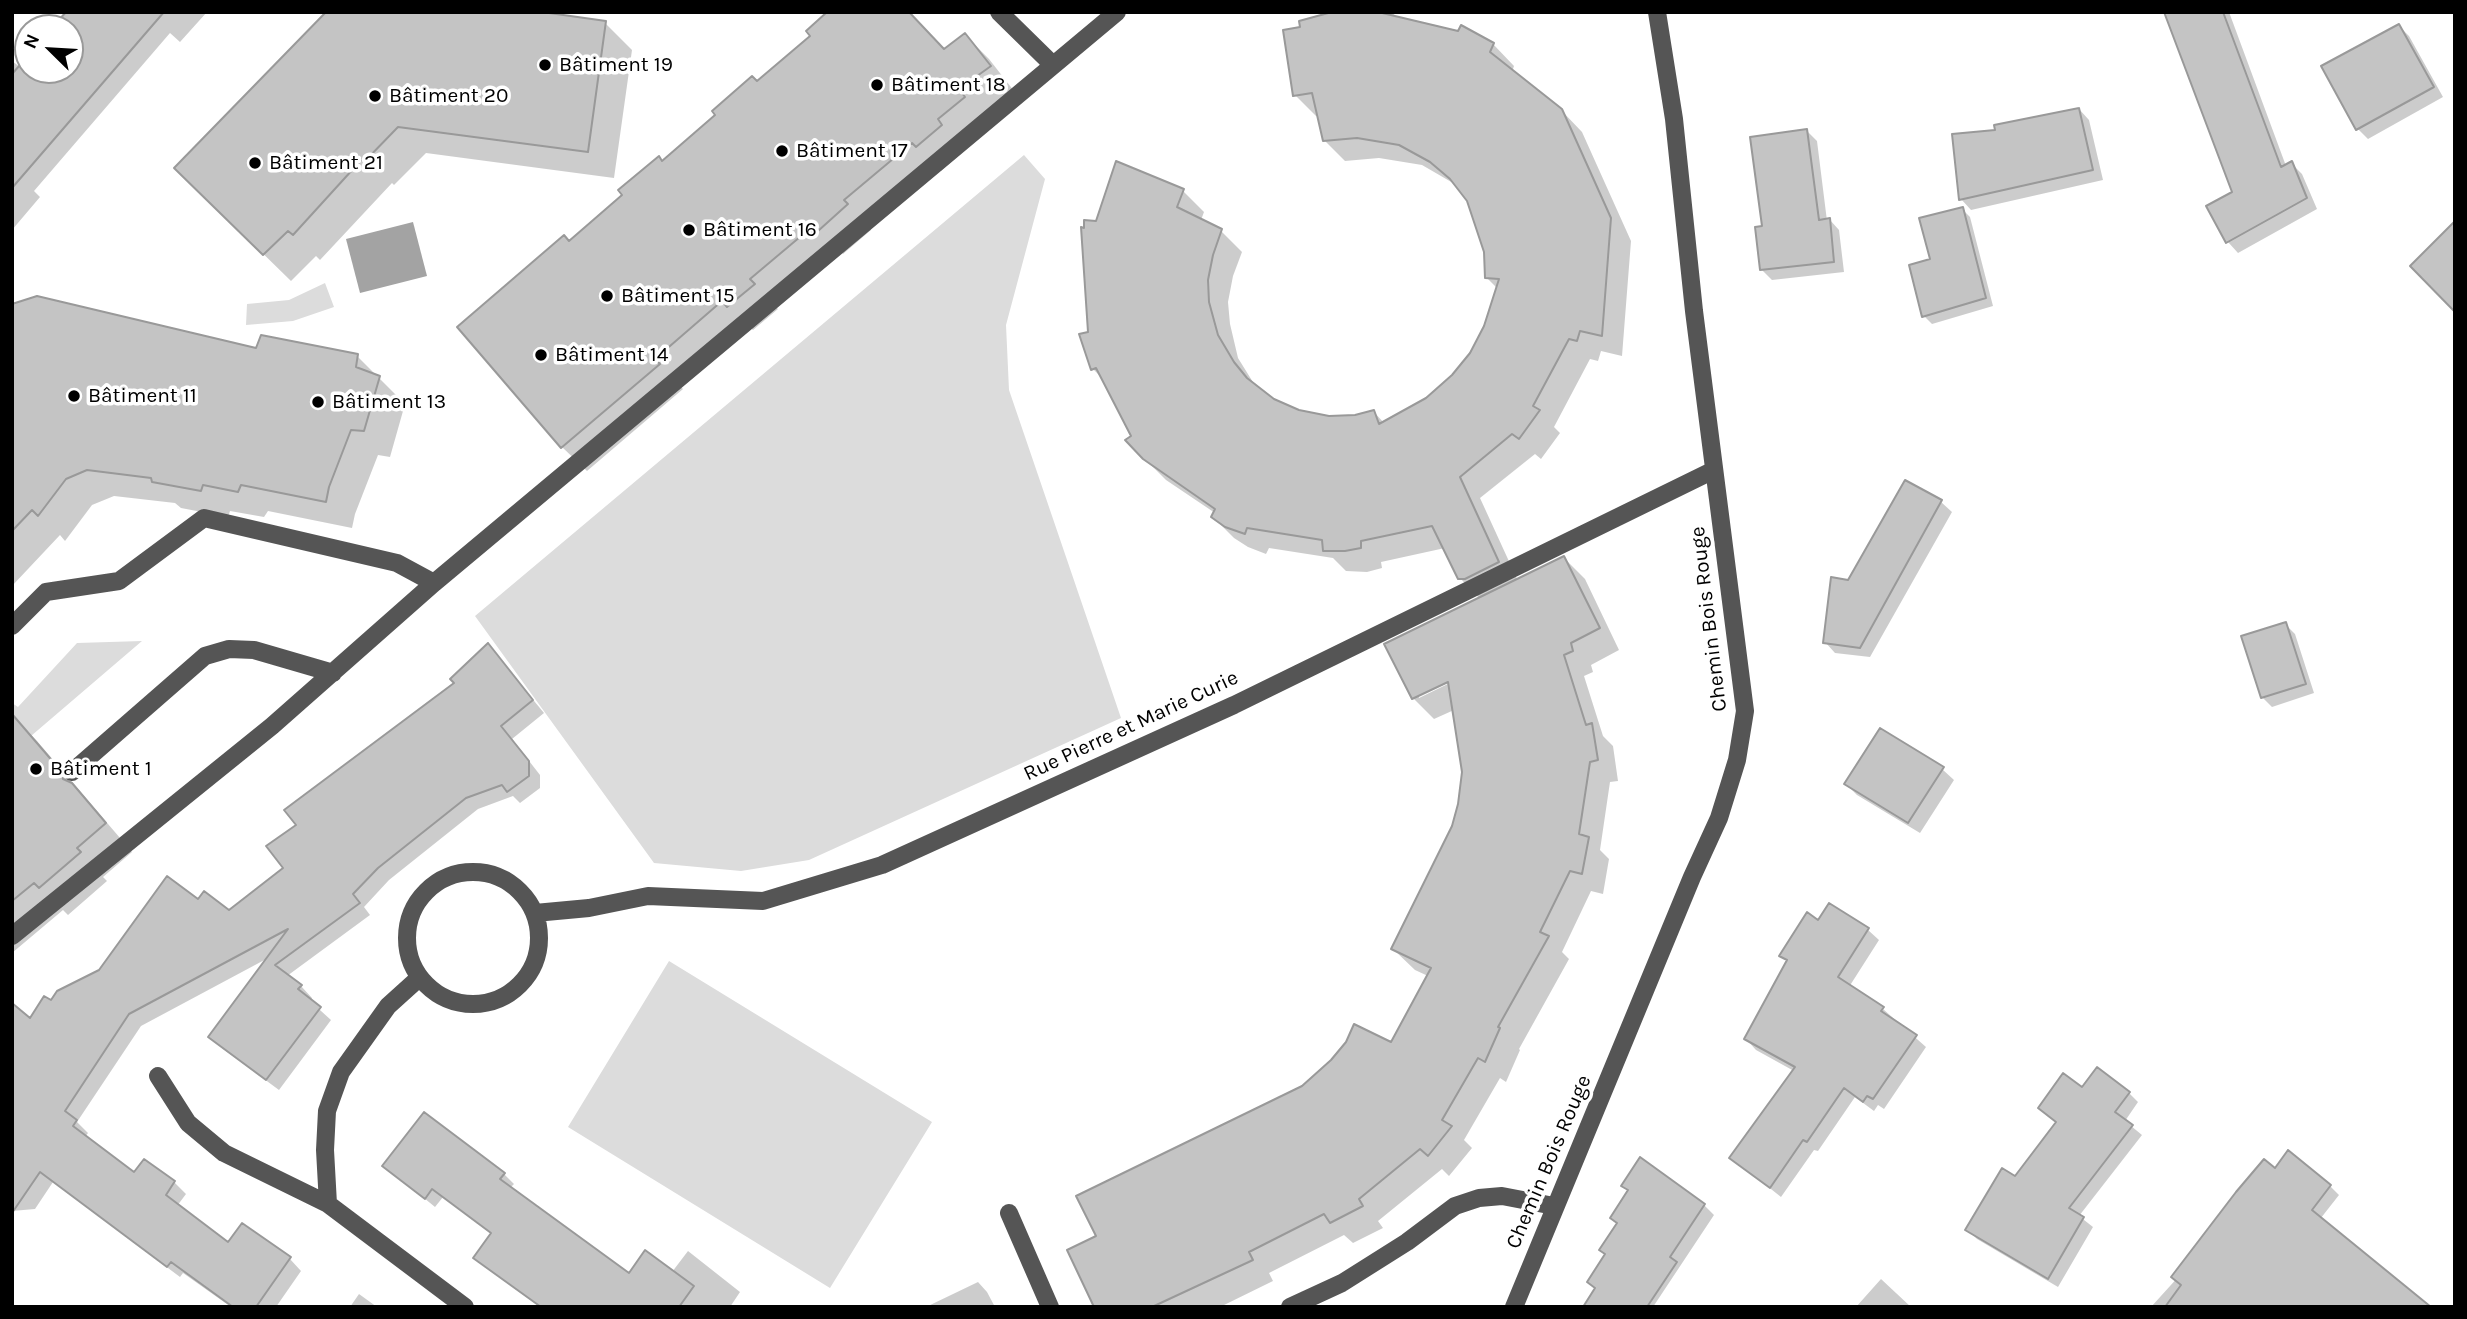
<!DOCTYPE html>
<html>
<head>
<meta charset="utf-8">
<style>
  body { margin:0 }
  #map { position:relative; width:2467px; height:1319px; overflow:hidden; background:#fff; font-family:Karla,sans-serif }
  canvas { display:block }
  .frame { position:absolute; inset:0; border:14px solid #000; pointer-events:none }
  .north { position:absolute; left:14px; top:14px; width:70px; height:70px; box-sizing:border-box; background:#fff; border:2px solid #999; border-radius:50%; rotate:294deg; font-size:19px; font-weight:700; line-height:28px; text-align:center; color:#000 }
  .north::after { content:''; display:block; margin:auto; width:24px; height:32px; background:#000; clip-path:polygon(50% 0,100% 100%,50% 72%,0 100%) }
</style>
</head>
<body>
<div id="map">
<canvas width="2467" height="1319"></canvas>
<div class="frame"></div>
<div class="north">N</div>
</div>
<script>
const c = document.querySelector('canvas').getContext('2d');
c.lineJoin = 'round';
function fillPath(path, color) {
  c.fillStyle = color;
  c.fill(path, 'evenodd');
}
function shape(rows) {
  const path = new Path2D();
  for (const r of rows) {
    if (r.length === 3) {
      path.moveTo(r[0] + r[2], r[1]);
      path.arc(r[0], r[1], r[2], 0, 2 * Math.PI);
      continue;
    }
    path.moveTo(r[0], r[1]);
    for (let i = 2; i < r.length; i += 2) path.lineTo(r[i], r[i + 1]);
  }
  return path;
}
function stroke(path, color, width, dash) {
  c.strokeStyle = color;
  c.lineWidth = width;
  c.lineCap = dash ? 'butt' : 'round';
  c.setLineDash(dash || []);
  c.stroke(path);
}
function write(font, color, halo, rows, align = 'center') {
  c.font = font + ' Karla,sans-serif';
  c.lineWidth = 7;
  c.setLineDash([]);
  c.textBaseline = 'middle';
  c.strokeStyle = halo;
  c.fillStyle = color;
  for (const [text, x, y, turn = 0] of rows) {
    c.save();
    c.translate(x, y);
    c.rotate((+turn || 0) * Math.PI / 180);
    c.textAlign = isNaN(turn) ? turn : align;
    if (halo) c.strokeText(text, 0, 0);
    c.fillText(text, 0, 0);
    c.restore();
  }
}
fillPath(shape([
  [1024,155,1045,179,1006,325,1009,390,1121,718,809,860,741,871,654,863,475,616],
  [325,283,334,307,293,321,246,325,247,304,289,300],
  [142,641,31,736,12,714,12,703,18,707,77,643],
  [669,961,932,1122,830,1288,568,1127]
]), '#dcdcdc');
fillPath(shape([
  [413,222,427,276,360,293,346,239]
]), '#a3a3a3');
fillPath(shape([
  [68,12,207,12,180,42,170,33,34,191,40,197,12,230,12,61,20,67,28,59,28,70,70,70,70,28,54,28],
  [1339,12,1392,12,1398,19,1493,44,1514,66,1512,72,1561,110,1582,132,1631,241,1622,356,1601,351,1598,361,1590,359,1554,427,1560,433,1541,459,1535,454,1480,498,1518,581,1564,558,1585,579,1619,650,1591,665,1593,672,1584,676,1603,736,1613,746,1618,781,1610,782,1600,850,1609,859,1603,894,1591,891,1562,952,1569,959,1519,1049,1520,1050,1506,1082,1500,1078,1464,1140,1472,1148,1449,1176,1442,1169,1378,1221,1383,1228,1353,1243,1344,1235,1269,1273,1273,1281,1220,1307,1096,1307,1098,1237,1392,1044,1428,976,1415,970,1393,949,1454,827,1460,804,1464,772,1454,710,1434,719,1413,698,1480,599,1460,578,1445,548,1381,562,1382,568,1367,572,1346,571,1333,558,1269,548,1266,554,1248,547,1234,538,1213,517,1215,513,1166,480,1144,458,1105,381,1093,369,1086,230,1183,191,1204,212,1201,220,1221,231,1242,252,1233,276,1228,302,1230,324,1238,358,1256,387,1273,401,1299,412,1329,417,1355,416,1374,412,1384,423,1427,399,1453,377,1472,354,1485,327,1498,289,1486,277,1486,251,1469,201,1453,183,1422,165,1379,158,1345,161,1324,140,1319,116,1316,116,1295,95,1302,28],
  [1455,677,1456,680,1419,698,1419,694],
  [2190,12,2229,12,2286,166,2291,163,2302,174,2317,209,2238,253,2228,242,2208,207,2234,193],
  [605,23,632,50,614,178,426,153,394,185,392,183,320,260,316,256,291,281,203,195],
  [2399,26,2409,36,2443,97,2368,139,2358,129,2323,67],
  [965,35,989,59,1014,91,965,150,941,171,937,166,867,225,871,230,843,254,839,249,773,304,778,309,753,330,747,325,678,384,683,389,587,471,562,447,460,327,569,243,757,83,944,51],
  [2079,109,2089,120,2103,180,1971,210,1961,199,1997,132],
  [1807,131,1817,141,1827,221,1830,220,1839,230,1844,272,1772,280,1762,270,1764,228],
  [1962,209,1970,217,1993,306,1932,324,1924,316,1933,260],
  [12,306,257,350,357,356,405,404,390,457,378,455,355,514,352,528,268,511,264,517,230,511,228,517,181,508,175,503,114,496,92,505,65,541,60,535,12,586],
  [1906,482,1941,502,1952,512,1870,657,1835,653,1825,642,1849,582],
  [2285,624,2295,634,2314,693,2272,707,2262,697],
  [488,645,544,713,512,739,540,775,540,788,520,803,513,796,478,809,389,880,364,907,370,915,287,976,301,986,312,998,310,1001,331,1020,279,1090,222,1048,210,1036,270,957,141,1026,77,1122,88,1133,85,1137,134,1175,174,1182,186,1194,177,1206,228,1245,290,1259,301,1271,276,1307,231,1307,183,1273,180,1277,53,1182,35,1209,12,1211,30,1020,51,1002,100,972,199,902,229,912,286,868,298,826,457,684],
  [12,716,37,741,132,852,103,877,107,881,68,915,63,910,12,953],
  [1942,769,1954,780,1920,833,1857,795,1846,784],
  [1829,906,1868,930,1879,940,1849,987,1883,1009,1926,1047,1884,1109,1878,1105,1874,1111,1855,1097,1818,1151,1814,1150,1781,1197,1732,1158,1794,1071,1756,1050,1746,1039,1788,962,1781,955,1819,922],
  [2082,1090,2129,1093,2138,1102,2125,1121,2142,1135,2079,1216,2093,1227,2058,1287,1977,1239,1968,1230,2015,1178,2058,1123,2050,1117],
  [424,1114,504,1174,514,1184,510,1188,629,1275,672,1272,688,1251,740,1292,730,1307,540,1307,485,1267,476,1257,493,1235,443,1197,435,1207,385,1166],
  [2275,1170,2330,1186,2339,1195,2251,1307,2151,1307],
  [1623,1185,1704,1205,1714,1215,1653,1307,1591,1307,1629,1192],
  [1881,1279,1911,1307,1856,1307],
  [978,1282,987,1292,995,1307,926,1307],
  [359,1294,377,1307,350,1307]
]), '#0003');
const building = shape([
  [66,12,164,12,12,188,12,74,28,56,28,70,70,70,70,28,52,28,66,12],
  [326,12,542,12,606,21,588,152,398,127,366,160,364,157,293,235,288,231,263,255,174,168,326,12],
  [827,12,909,12,944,49,965,33,991,66,959,89,965,97,938,119,942,125,916,147,912,143,844,200,848,204,818,231,813,226,750,279,755,284,727,307,722,301,655,359,660,364,561,448,457,327,564,235,569,241,622,195,618,190,659,156,662,161,715,115,712,111,752,76,757,81,810,36,806,31,827,12],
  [1332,12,1378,12,1458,31,1461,25,1494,43,1490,52,1562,109,1611,218,1602,336,1580,331,1577,341,1569,339,1533,406,1540,410,1519,439,1512,434,1460,477,1499,562,1465,579,1458,579,1432,526,1361,541,1361,548,1345,551,1323,551,1322,540,1247,528,1245,534,1225,527,1211,517,1215,509,1143,459,1125,440,1131,436,1096,368,1091,370,1079,334,1088,332,1081,227,1084,228,1084,220,1096,221,1116,161,1184,189,1177,207,1222,229,1213,255,1208,280,1209,302,1218,335,1234,362,1247,378,1274,399,1299,410,1329,416,1355,415,1374,410,1379,424,1426,398,1452,375,1470,353,1484,326,1499,279,1485,278,1484,252,1467,201,1450,179,1430,162,1399,145,1357,138,1323,141,1312,93,1293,96,1283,30,1300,27,1299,21,1332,12],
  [2164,12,2223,12,2281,167,2292,161,2307,198,2226,243,2206,206,2232,192,2164,12],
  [2399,24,2434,87,2356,130,2321,66,2399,24],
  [2079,108,2093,170,1959,200,1952,134,1995,130,1994,125,2079,108],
  [1807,129,1819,220,1830,218,1834,262,1760,270,1755,227,1762,226,1750,137,1807,129],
  [1963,207,1986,298,1922,317,1909,265,1930,259,1919,218,1963,207],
  [2455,221,2455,312,2410,266,2455,221],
  [37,296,256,348,261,335,358,354,356,367,380,376,364,431,351,430,329,487,326,502,241,485,238,492,203,485,201,491,152,482,151,478,87,470,66,479,38,516,32,510,12,531,12,304,37,296],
  [1905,480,1942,500,1860,648,1823,643,1831,577,1848,580,1905,480],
  [1564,556,1600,628,1571,643,1573,651,1564,655,1586,725,1592,723,1598,760,1590,762,1579,834,1589,837,1582,874,1570,871,1540,932,1549,936,1498,1027,1500,1028,1485,1062,1478,1058,1442,1120,1452,1126,1428,1156,1420,1149,1359,1199,1363,1206,1330,1223,1324,1214,1249,1252,1253,1260,1152,1307,1094,1307,1067,1250,1096,1236,1076,1196,1302,1086,1331,1060,1346,1042,1354,1024,1391,1042,1431,968,1391,949,1452,826,1458,804,1462,772,1448,682,1412,699,1384,644,1564,556],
  [2286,622,2306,684,2261,698,2241,636,2286,622],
  [488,643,533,700,501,726,529,761,529,776,507,792,502,785,466,798,378,868,353,894,360,903,275,965,302,985,298,989,321,1007,266,1080,208,1037,288,929,129,1014,65,1111,77,1120,73,1126,134,1172,144,1159,175,1181,166,1195,228,1242,242,1223,291,1257,256,1307,233,1307,171,1262,167,1267,40,1172,12,1213,12,1003,30,1018,44,996,51,1000,57,991,99,970,167,876,198,899,204,891,229,910,283,868,266,846,296,825,284,810,454,683,450,679,488,643],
  [12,714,61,771,63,779,72,783,106,823,77,848,81,852,39,888,34,883,12,901,12,714],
  [1880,728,1944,767,1908,823,1844,784,1880,728],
  [1829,903,1869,928,1838,977,1884,1007,1881,1011,1917,1035,1873,1099,1867,1096,1863,1102,1844,1088,1807,1142,1803,1140,1770,1188,1729,1158,1795,1067,1744,1039,1787,960,1779,956,1807,912,1818,920,1829,903],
  [2097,1067,2130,1092,2115,1112,2133,1125,2069,1208,2084,1217,2048,1279,1965,1230,2002,1168,2015,1176,2056,1122,2038,1108,2063,1073,2082,1087,2097,1067],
  [424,1112,505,1173,500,1179,629,1273,645,1250,694,1286,679,1307,541,1307,473,1258,491,1233,432,1189,425,1199,382,1166,424,1112],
  [2288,1150,2331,1185,2312,1210,2431,1307,2165,1307,2181,1285,2171,1277,2236,1192,2264,1159,2275,1168,2288,1150],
  [1640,1157,1705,1204,1670,1257,1677,1262,1647,1307,1583,1307,1595,1288,1587,1282,1605,1254,1599,1250,1617,1223,1610,1218,1628,1190,1621,1186,1640,1157]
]);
fillPath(building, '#c4c4c4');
stroke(building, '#999', 2);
stroke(shape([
  [999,12,1053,65],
  [12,626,46,592,119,581,204,518,397,563,434,583],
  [72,772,205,656,229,649,254,650,333,673],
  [473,938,66],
  [535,913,589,908,648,896,763,901,882,865,1234,705,1714,470],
  [12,936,272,726,434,583,1117,12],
  [158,1076,188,1123,224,1153,328,1204,465,1307],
  [328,1204,325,1150,327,1111,341,1072,388,1006,419,978],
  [1009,1213,1050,1307],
  [1290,1307,1342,1283,1407,1242,1455,1206,1479,1198,1502,1196,1554,1206],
  [1514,1307,1692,877,1719,818,1737,760,1745,711,1694,311,1674,119,1657,12]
]), '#555', 18);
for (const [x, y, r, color] of [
  [545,65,7,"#000"],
  [877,85,7,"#000"],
  [375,96,7,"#000"],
  [782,151,7,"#000"],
  [255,163,7,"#000"],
  [689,230,7,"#000"],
  [607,296,7,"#000"],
  [541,355,7,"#000"],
  [74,396,7,"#000"],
  [318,402,7,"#000"],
  [36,769,7,"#000"]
]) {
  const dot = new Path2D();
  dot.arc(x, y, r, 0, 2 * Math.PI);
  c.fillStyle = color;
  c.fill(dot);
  stroke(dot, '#fff', 2.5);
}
write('21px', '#000', '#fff', [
  ["Bâtiment 19",559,65],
  ["Bâtiment 18",891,85],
  ["Bâtiment 20",389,96],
  ["Bâtiment 17",796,151],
  ["Bâtiment 21",269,163],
  ["Bâtiment 16",703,230],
  ["Bâtiment 15",621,296],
  ["Bâtiment 14",555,355],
  ["Bâtiment 11",88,396],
  ["Bâtiment 13",332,402],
  ["Bâtiment 1",50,769]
], 'left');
write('21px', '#000', '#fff', [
  ["Chemin Bois Rouge",1709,619,-97],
  ["Rue Pierre et Marie Curie",1131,726,-25],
  ["Chemin Bois Rouge",1549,1162,-67]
]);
</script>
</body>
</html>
